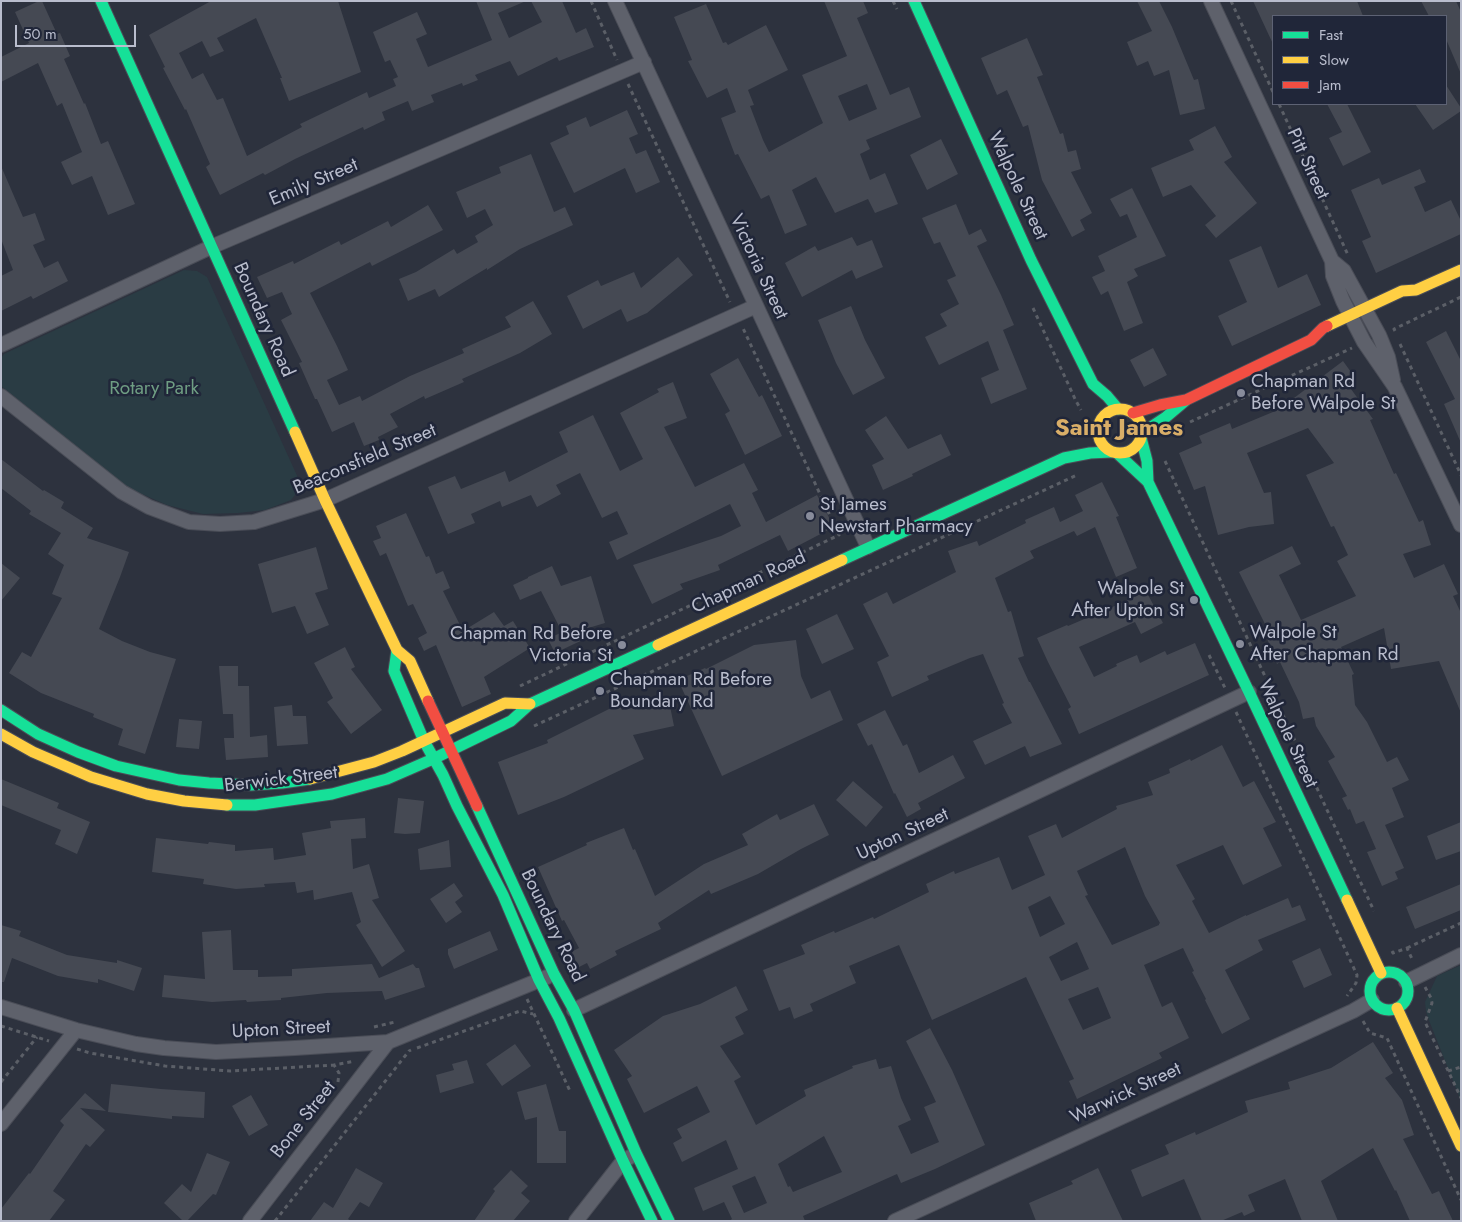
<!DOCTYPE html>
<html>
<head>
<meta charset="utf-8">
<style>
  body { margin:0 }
  #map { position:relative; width:1462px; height:1222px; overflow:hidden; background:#2d323e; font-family:Jost,sans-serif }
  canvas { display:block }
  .frame { position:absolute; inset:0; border:2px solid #b9bdcd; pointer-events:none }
  .legend { position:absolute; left:1272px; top:15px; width:175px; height:90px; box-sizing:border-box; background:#202639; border:1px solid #5d6274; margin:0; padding:6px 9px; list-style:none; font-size:15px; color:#b9bdcd }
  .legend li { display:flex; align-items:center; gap:10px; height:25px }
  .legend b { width:25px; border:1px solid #5d6274 }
  .scale { position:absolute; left:15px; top:25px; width:121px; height:22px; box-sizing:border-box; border:2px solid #b9bdcd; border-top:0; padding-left:6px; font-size:15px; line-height:18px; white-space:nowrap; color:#b9bdcd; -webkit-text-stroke:4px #202639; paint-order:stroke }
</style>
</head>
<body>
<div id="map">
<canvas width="1462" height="1222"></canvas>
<div class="frame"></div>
<ul class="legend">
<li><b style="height:6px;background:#16e098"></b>Fast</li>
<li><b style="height:6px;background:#ffcf43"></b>Slow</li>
<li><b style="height:6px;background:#f24e42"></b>Jam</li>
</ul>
<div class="scale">50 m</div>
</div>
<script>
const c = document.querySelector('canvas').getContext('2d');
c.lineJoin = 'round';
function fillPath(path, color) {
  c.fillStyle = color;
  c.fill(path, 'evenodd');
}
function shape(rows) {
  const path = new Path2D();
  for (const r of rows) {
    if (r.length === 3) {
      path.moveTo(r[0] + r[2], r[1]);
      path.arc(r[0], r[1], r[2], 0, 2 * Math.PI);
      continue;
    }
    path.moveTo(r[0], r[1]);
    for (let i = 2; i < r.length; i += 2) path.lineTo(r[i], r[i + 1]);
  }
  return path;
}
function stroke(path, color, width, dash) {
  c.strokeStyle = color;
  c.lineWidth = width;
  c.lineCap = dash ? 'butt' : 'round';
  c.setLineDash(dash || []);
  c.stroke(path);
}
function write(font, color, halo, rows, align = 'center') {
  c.font = font + ' Jost,sans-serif';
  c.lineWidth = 5;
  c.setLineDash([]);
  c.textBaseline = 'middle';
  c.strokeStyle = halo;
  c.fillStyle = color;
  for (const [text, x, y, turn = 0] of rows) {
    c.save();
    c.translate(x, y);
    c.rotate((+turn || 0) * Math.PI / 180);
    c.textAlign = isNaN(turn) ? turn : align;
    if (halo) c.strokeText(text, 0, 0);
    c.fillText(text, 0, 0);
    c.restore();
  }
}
fillPath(shape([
  [184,270,197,271,207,277,299,480,298,491,291,500,265,510,238,513,203,514,167,505,126,487,1,386,1,358,4,354],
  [1461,965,1461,1101,1430,1023,1426,1011,1425,1002,1437,976]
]), '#2a3c44');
fillPath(shape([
  [39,1,42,1,57,34,60,33,70,56,64,59,84,104,85,103,101,144,108,141,135,204,108,215,92,176,72,185,61,162,82,152,62,103,57,106,38,63,1,82,1,57,29,43,15,12],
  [211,1,338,1,361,72,289,101,280,78,282,78,256,18,217,38,224,51,210,57,202,41,179,53,192,79,203,73,217,100,223,98,247,156,302,127,300,124,367,92,369,98,396,86,393,79,398,77,390,60,385,62,373,32,417,12,427,34,416,39,428,67,492,40,476,1,526,1,498,13,509,38,542,22,531,1,562,1,576,33,586,28,594,47,559,61,557,57,518,76,510,61,475,75,478,80,463,86,462,83,431,95,434,102,412,111,408,101,382,112,385,120,364,130,363,127,295,159,265,175,263,173,220,195,206,167,210,164,186,109,185,110,163,68,165,67,149,35],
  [824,1,863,1,868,13,857,18,890,95,909,87,921,117,866,140,870,149,860,154,870,180,885,173,898,204,875,213,868,199,835,213,816,177,792,190,807,225,785,234,769,195,761,199,738,154,735,155,721,118,736,112,727,88,707,98,688,61,692,60,674,17,706,4,723,43,726,42,728,45,766,25,788,70,748,90,754,105,750,106,763,140,769,152,823,123,802,75,847,56],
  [867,84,877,109,849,121,838,96],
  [1137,1,1159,1,1172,27,1194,80,1198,79,1205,109,1180,115,1169,70,1154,76,1148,61,1137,66,1127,42,1152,31],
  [1253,1,1357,1,1363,16,1273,16,1273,44],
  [1421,1,1456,1,1461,12,1461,74,1446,39,1446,16,1429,16],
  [1027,38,1043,75,1037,77,1060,134,1063,133,1068,152,1076,150,1081,169,1071,172,1092,213,1080,220,1085,230,1072,237,1042,180,1028,125,1023,127,1007,90,997,95,981,58],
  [1446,85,1461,108,1461,111,1433,130,1415,104,1446,104],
  [1327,104,1347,104,1371,152,1343,166,1329,138,1342,132],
  [627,110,638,134,629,138,636,154,646,150,660,182,636,193,625,168,574,193,550,143,569,134,566,126,586,117,590,127],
  [1215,126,1232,157,1224,162,1257,203,1216,238,1205,225,1216,216,1191,185,1163,197,1151,168,1194,150,1189,140],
  [941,139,958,174,927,190,910,155],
  [531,154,554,212,565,207,573,225,520,249,487,270,487,268,439,297,435,289,408,301,399,279,416,272,454,249,457,254,478,242,475,236,493,225,485,209,467,218,456,192,501,173,499,167],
  [1,166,23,217,35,213,45,240,33,245,44,268,58,261,68,281,33,299,31,296,1,311,1,276,13,270,1,239],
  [1420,169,1426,182,1414,187,1425,212,1451,200,1461,221,1461,234,1376,273,1362,241,1371,237,1351,190,1379,178,1382,185],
  [1132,188,1166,256,1134,269,1138,276,1127,282,1143,323,1124,331,1108,291,1101,295,1092,277,1105,271,1098,256,1137,237,1127,214,1120,217,1110,199],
  [956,204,969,235,981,229,987,241,977,246,1001,295,1014,325,1003,330,1027,389,991,404,981,378,999,370,988,341,939,365,925,337,947,326,940,314,959,304,947,280,956,276,940,242,934,244,922,218],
  [428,205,443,230,372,266,370,262,310,293,337,346,348,370,327,380,339,405,360,396,362,401,410,376,464,353,462,349,511,327,505,317,533,301,552,334,520,353,462,379,464,382,425,399,424,396,390,414,398,427,378,437,379,440,364,446,354,422,332,432,317,399,315,399,299,363,302,362,281,320,292,314,282,292,267,298,257,277,293,261,294,264,339,241,341,245,388,221,391,227],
  [852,237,857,246,872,240,883,267,856,279,852,270,802,297,785,263,815,246,818,251],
  [1261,246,1278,288,1307,274,1321,305,1232,346,1218,316,1247,302,1229,260],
  [678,257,693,275,647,313,627,322,621,309,583,329,567,296,598,280,601,286,634,272,641,288],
  [851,306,865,340,885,378,853,395,836,363,818,320],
  [1446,331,1461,361,1461,443,1444,404,1455,399,1426,342],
  [1153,348,1167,375,1144,387,1130,360],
  [738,358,759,397,762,395,782,436,745,455,725,414,730,411,710,374],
  [1343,361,1356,379,1348,385,1373,419,1370,420,1394,474,1396,473,1419,522,1423,520,1431,545,1403,554,1414,578,1444,564,1458,594,1453,596,1461,613,1461,713,1439,661,1391,669,1384,628,1341,647,1354,674,1352,675,1355,705,1367,722,1387,762,1397,757,1409,780,1392,788,1404,817,1385,825,1404,868,1395,872,1398,879,1382,886,1367,852,1376,849,1364,821,1356,824,1350,809,1348,810,1342,798,1347,796,1328,761,1335,757,1316,726,1314,717,1303,719,1299,702,1280,662,1277,664,1266,636,1270,634,1239,572,1292,546,1301,564,1279,575,1301,620,1356,596,1337,561,1348,555,1334,526,1331,527,1306,475,1334,463,1308,428,1247,453,1264,493,1271,492,1274,524,1249,527,1218,535,1205,486,1194,490,1179,453,1202,443,1199,436,1230,423,1232,429,1297,402,1294,398],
  [673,382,687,418,664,427,695,487,744,463,758,490,752,493,766,522,817,495,834,527,788,551,780,535,718,565,720,570,680,584,683,589,652,604,633,565,721,536,741,526,730,504,617,560,609,542,628,534,617,511,602,518,580,473,556,485,561,494,537,507,531,495,502,507,500,501,471,514,475,523,448,534,428,487,455,476,461,489,505,471,509,482,568,452,559,432,593,415,620,471,643,459,620,413,659,392,657,389],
  [886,416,908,449,941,434,951,455,912,474,913,476,883,490,872,465,884,459,865,430],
  [1,459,43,491,44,490,64,502,61,508,93,528,87,538,129,552,120,577,99,629,122,641,150,652,176,659,145,754,118,745,123,729,93,717,94,714,41,693,9,673,22,652,31,657,62,598,52,594,64,565,48,554,61,533,29,514,31,511,1,488],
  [1102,482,1119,516,1116,517,1137,568,1116,577,1095,527,1077,536,1074,531,1030,551,1034,558,995,578,1008,612,1011,611,1024,656,1018,658,1029,682,1030,682,1062,744,1030,757,1025,746,985,765,973,741,1012,723,1002,704,1004,703,983,654,970,658,927,676,929,680,892,697,877,662,889,656,863,604,887,592,893,604,956,572,948,551,977,541,979,546,1026,523,1025,520,1054,507,1060,522,1083,511,1075,495],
  [406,513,426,557,429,556,436,574,443,571,450,588,443,591,463,631,494,612,504,626,513,621,530,648,484,677,491,694,462,707,436,645,424,651,418,638,427,633,413,604,408,606,386,553,380,556,373,541,381,538,376,526],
  [316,547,328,589,315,593,329,625,307,634,295,606,272,613,258,564],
  [1,563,20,578,1,601],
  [552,566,561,586,591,576,605,623,585,629,589,637,555,653,548,639,562,632,541,591,520,600,513,585,528,578,528,577],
  [1146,591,1163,623,1141,634,1135,622,1079,647,1094,677,1117,666,1116,664,1137,655,1140,663,1165,651,1167,655,1195,643,1209,675,1079,734,1068,709,1071,707,1048,662,1037,638,1067,625,1068,626,1124,602],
  [837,614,854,649,822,664,806,629],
  [796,640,801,676,811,699,830,690,843,720,722,776,678,680,705,668,706,669,754,645],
  [345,647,355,667,351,669,382,710,351,734,327,702,333,698,314,663],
  [219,666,238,666,238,686,249,686,250,737,267,735,268,757,226,760,224,738,234,738,233,714,223,714],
  [669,701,674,726,633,735,644,759,564,797,518,815,498,762,548,743,547,740,619,704,622,710],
  [292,705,293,716,306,716,308,744,277,746,274,707],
  [885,710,903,746,907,744,919,773,953,755,965,778,918,803,921,809,907,817,895,793,894,794,872,744,868,746,857,724],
  [179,719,202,721,199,749,176,747],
  [1222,745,1243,787,1254,781,1276,822,1263,828,1282,866,1243,885,1223,845,1176,865,1195,899,1192,901,1209,933,1246,915,1246,916,1288,898,1292,908,1300,905,1306,920,1258,940,1263,950,1225,970,1250,1019,1222,1034,1205,1000,1206,999,1192,972,1194,971,1183,948,1144,965,1162,1007,1172,1002,1189,1038,1159,1053,1162,1058,1077,1099,1069,1081,1074,1079,1026,977,932,1020,899,945,849,966,856,983,810,1004,813,1011,794,1019,790,1007,779,1011,763,970,805,954,801,945,834,931,835,933,873,917,874,919,929,892,926,884,954,871,955,874,999,857,1012,890,1045,875,1028,836,1056,824,1062,838,1117,809,1116,806,1153,795,1148,782,1170,773,1169,769,1190,759,1191,761],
  [1125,847,1145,896,1160,923,1159,924,1159,925,1112,945,1085,896,1088,895,1077,871],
  [1050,896,1065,924,1040,937,1028,907],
  [1077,942,1089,969,1061,981,1049,957],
  [1098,987,1111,1018,1083,1030,1068,999],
  [1,779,59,803,57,808,90,822,77,854,55,844,61,830,1,805],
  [853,781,883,807,866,827,836,800],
  [398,798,424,801,420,833,405,834,394,833],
  [814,804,829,835,801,849,758,874,711,894,709,890,658,923,661,929,615,951,617,955,590,969,587,963,579,967,571,952,579,948,564,920,562,921,538,867,587,845,586,843,624,828,633,850,635,849,655,896,704,864,748,845,742,834,777,814,780,820],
  [365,818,366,838,351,839,353,869,369,864,379,898,372,900,405,951,382,967,356,925,361,922,352,892,314,900,313,890,297,893,295,882,264,884,265,887,236,889,203,884,204,879,152,872,156,838,208,844,209,842,235,845,235,851,273,848,274,860,306,855,302,833,331,828,330,821],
  [1461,822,1461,851,1436,860,1427,836],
  [449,840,451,867,420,870,418,849],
  [454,883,463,896,455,902,462,912,446,923,430,899],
  [1461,884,1461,910,1415,929,1406,907],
  [1,925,21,931,19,936,67,955,117,963,117,960,142,968,134,991,98,979,98,983,58,976,12,958,4,982,1,982],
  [231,930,233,970,258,970,258,977,292,976,292,969,372,964,379,978,413,964,416,968,419,968,425,987,385,1000,382,991,327,993,281,998,281,1000,247,1002,246,1000,212,1002,162,997,164,975,205,979,202,932],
  [490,931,498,950,454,969,448,954,448,949],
  [1320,948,1332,975,1304,988,1292,961],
  [736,986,748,1010,735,1017,744,1034,720,1046,741,1077,734,1081,756,1125,806,1096,804,1090,853,1068,852,1066,876,1059,879,1069,891,1066,901,1098,911,1120,898,1126,911,1154,939,1142,924,1107,936,1102,926,1081,906,1041,930,1028,952,1070,985,1145,935,1169,901,1183,897,1174,803,1216,805,1221,729,1221,732,1219,724,1202,703,1211,694,1188,738,1169,726,1140,682,1162,673,1143,682,1138,677,1129,710,1112,697,1086,644,1113,627,1079,632,1076,614,1050,663,1016,700,1004],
  [824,1136,842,1172,793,1192,790,1186,788,1187,778,1164],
  [755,1176,767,1203,744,1213,732,1186],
  [1373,1042,1393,1073,1385,1078,1402,1100,1414,1135,1403,1139,1432,1194,1439,1191,1453,1221,1410,1221,1396,1190,1395,1191,1373,1148,1321,1181,1338,1221,1302,1221,1285,1179,1248,1195,1255,1211,1244,1216,1242,1212,1221,1221,1202,1221,1184,1179,1142,1197,1131,1170,1169,1154,1165,1145,1195,1132,1196,1135,1248,1112,1245,1101,1290,1089,1288,1082,1331,1068],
  [515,1044,531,1066,502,1086,486,1064],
  [467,1060,474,1083,440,1093,436,1075,454,1070,452,1064],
  [111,1084,161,1089,205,1092,204,1118,172,1116,172,1119,108,1112],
  [546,1084,559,1131,566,1131,566,1163,537,1163,537,1117,525,1120,517,1092],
  [85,1093,106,1111,80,1108,105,1130,90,1147,86,1144,53,1191,65,1200,49,1221,1,1221,1,1209,29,1173,30,1174,64,1125,60,1121],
  [251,1095,268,1125,249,1136,232,1106],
  [207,1153,230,1162,216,1195,213,1194,187,1221,183,1221,164,1203,182,1184,191,1192],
  [356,1168,383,1183,369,1207,360,1202,348,1219,351,1221,310,1221,324,1202,333,1208],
  [1098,1168,1123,1221,1036,1221,1029,1203,1073,1184,1071,1181],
  [511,1170,528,1186,521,1193,530,1201,513,1221,474,1221,495,1191,493,1189]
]), '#454953');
const street = shape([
  [615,1,868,547],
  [1211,1,1332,261,1333,276,1343,301,1364,342,1395,387,1461,525],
  [1332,261,1344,271,1379,335,1388,357,1393,380],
  [1,345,211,247,644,62],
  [1,396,122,492,149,507,189,522,220,524,254,522,325,500,756,306],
  [1406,982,1461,955],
  [1,1007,76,1030,136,1044,164,1048,216,1052,295,1048,388,1042,547,977],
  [574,1010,1249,692],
  [1,1124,76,1030],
  [250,1221,388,1042],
  [576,1221,623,1161,630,1157],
  [895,1221,1353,1011,1372,1000]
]);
const fast = shape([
  [101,1,295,432],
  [914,1,1031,260,1093,384,1107,396,1118,409],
  [1142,433,1166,417,1185,401],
  [1141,438,1147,461,1148,482],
  [1118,454,1148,482,1249,692,1347,900],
  [842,560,1064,458,1090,453,1111,452],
  [397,650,394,671,424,741,443,775,457,806,503,895,539,980,559,1018,623,1161,652,1221],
  [1,710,38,734,78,752,116,766,179,780,209,783,251,785,282,783,310,779],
  [227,805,255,805,332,794,387,779,433,759,511,721,530,704,658,645],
  [477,806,554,974,574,1010,636,1153,669,1221],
  [1389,991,19]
]);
const slow = shape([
  [1327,326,1402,291,1416,290,1461,270],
  [1120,431,22],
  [295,432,325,500,397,650,410,661,428,701],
  [658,645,842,560],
  [1,734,33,752,91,777,147,794,184,801,227,805],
  [310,779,374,762,402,751,505,703,530,704],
  [1347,900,1381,973],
  [1397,1008,1461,1146]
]);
const jam = shape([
  [1133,413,1160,405,1186,400,1311,340,1323,328,1327,326],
  [428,701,477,806]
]);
stroke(street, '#4a4d57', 16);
stroke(fast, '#4a4d57', 13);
stroke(slow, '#4a4d57', 13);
stroke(jam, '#4a4d57', 13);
stroke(shape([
  [591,1,617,60],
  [893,1,897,9],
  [1231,1,1273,92],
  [628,84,730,302],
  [1279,104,1348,255],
  [1033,308,1076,401,1081,410],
  [1395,331,1394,329,1461,297],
  [1400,344,1461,475],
  [1190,422,1352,348],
  [1165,461,1374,911],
  [1209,655,1225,688],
  [520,686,839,535,742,326],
  [1236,712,1357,975,1356,983,1347,996],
  [534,726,1077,475],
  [1407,948,1461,923],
  [1392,951,1393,953,1407,948,1413,961],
  [1425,987,1431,998,1432,1003,1425,1022,1461,1098],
  [527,999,570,1091],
  [1363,1021,1370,1033,1387,1038,1461,1200],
  [1,1026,49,1041],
  [374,1027,395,1022],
  [417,1048,520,1011,533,1014],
  [77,1049,90,1053,165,1066,230,1071,334,1065],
  [1448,1071,1461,1067],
  [1,1082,37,1037],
  [338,1082,339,1073,334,1065,355,1061],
  [275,1221,409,1051,411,1050]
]), '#5b5f67', 3, [4, 4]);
stroke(street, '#5e616b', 14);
stroke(fast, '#16e098', 11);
stroke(slow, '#ffcf43', 11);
stroke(jam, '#f24e42', 11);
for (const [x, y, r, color] of [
  [1241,393,5,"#888c9b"],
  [810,516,5,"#888c9b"],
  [1194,600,5,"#888c9b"],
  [1240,644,5,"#888c9b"],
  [622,645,5,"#888c9b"],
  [600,691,5,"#888c9b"]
]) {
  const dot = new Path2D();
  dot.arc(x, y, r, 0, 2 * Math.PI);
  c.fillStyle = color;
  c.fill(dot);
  stroke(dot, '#202639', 2);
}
write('19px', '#b9bdcd', '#202639', [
  ["Pitt Street",1307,164,65],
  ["Emily Street",314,183,-23],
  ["Walpole Street",1017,186,65],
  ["Victoria Street",758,267,65],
  ["Boundary Road",263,320,66],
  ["Beaconsfield Street",365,460,-23],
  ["Chapman Road",749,583,-25],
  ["Walpole Street",1287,734,65],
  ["Berwick Street",281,780,-7],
  ["Upton Street",903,835,-25],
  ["Boundary Road",552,926,64],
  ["Upton Street",281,1030,-3],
  ["Warwick Street",1126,1094,-25],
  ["Bone Street",304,1120,-52]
]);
write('19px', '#b9bdcd', '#202639', [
  ["Chapman Rd",1251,382],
  ["Before Walpole St",1251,404],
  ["St James",820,505],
  ["Newstart Pharmacy",820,527],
  ["Walpole St",1184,589,"right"],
  ["After Upton St",1184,611,"right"],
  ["Walpole St",1250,633],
  ["After Chapman Rd",1250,655],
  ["Chapman Rd Before",612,634,"right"],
  ["Victoria St",612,656,"right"],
  ["Chapman Rd Before",610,680],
  ["Boundary Rd",610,702]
], 'left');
write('19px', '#6f9e83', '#202639', [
  ["Rotary Park",154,389]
]);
write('bold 24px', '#d9ae68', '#202639', [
  ["Saint James",1119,429]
]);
</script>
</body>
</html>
